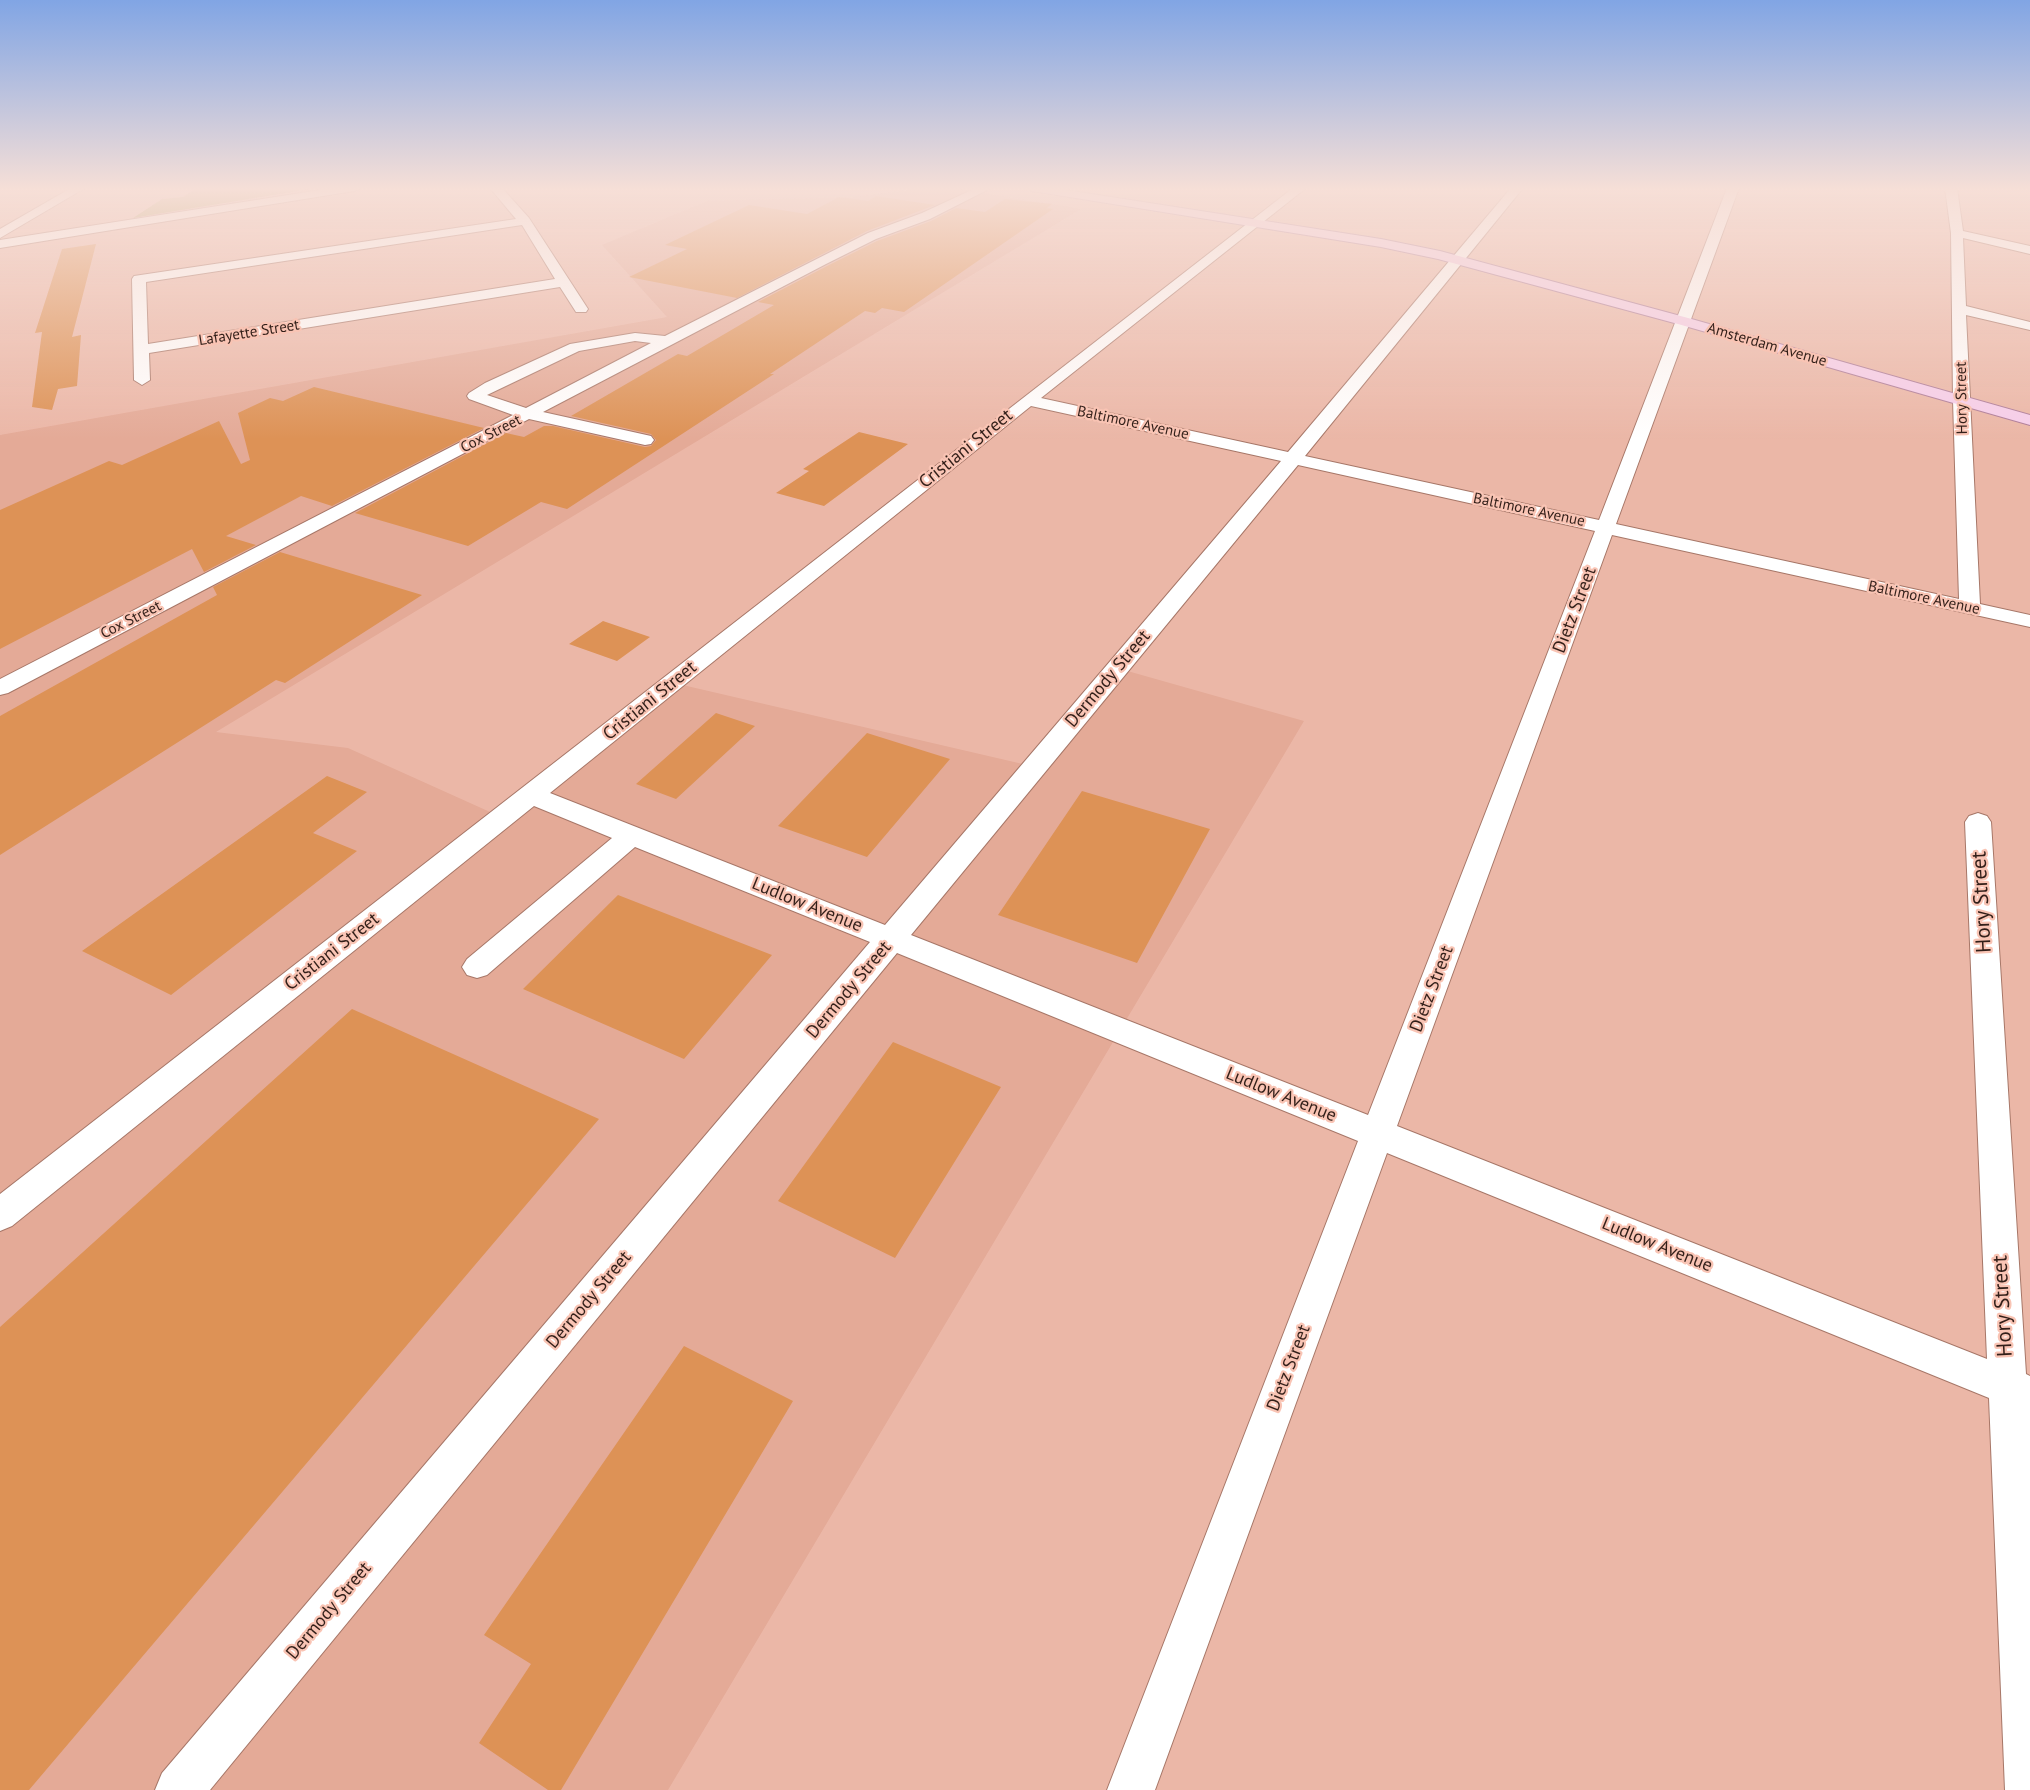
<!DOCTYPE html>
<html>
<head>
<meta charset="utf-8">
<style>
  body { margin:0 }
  canvas { display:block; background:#ebb7a7 }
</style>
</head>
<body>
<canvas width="2030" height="1790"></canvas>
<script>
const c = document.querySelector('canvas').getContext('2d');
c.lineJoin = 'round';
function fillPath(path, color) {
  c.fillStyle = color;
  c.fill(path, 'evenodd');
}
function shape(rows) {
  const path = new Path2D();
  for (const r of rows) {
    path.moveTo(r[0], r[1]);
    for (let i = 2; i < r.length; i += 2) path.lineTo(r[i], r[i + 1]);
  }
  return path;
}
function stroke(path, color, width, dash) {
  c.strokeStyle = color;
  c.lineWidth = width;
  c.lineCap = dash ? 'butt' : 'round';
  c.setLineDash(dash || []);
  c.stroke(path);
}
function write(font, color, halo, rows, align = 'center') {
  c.font = font + ' "PT Sans",sans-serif';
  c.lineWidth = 4.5;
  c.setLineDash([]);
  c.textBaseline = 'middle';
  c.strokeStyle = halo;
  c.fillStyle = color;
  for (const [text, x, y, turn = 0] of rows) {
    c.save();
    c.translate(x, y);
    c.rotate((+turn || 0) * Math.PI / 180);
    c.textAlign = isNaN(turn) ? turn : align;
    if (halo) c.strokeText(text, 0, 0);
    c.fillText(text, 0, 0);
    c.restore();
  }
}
fillPath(shape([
  [923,188,953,188,1081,209,216,732,348,748,499,816,674,683,1040,768,1124,670,1304,721,668,1790,0,1790,0,435,667,317,602,245,707,201,855,197]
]), '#e4aa97');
fillPath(shape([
  [197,188,316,188,133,218,162,199,183,197]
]), '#a49447');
fillPath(shape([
  [876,196,935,205,867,231,737,298,629,277,687,249,665,245,749,205,807,214,839,197,868,201],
  [1005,199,1052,204,1047,208,1053,209,904,312,882,308,875,313,865,311,770,374,774,374,567,509,541,502,468,546,355,513,506,433,524,437,544,426,553,426,645,447,651,446,656,440,651,434,571,416,678,354,687,356,774,305,758,302,827,266,877,241,931,221,956,208,985,212],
  [96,244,72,337,81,335,77,386,58,389,52,410,32,407,42,332,35,333,62,249],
  [314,387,484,428,332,506,301,496,226,536,256,545,204,572,192,549,0,649,0,510,109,461,122,465,219,421,241,464,250,460,238,413,270,398,283,401],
  [859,432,908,444,824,506,776,493,809,471,803,469],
  [280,552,422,595,285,683,276,680,0,855,0,716,217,595,213,587],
  [603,621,650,637,617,661,569,644],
  [716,713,755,726,676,799,636,784],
  [867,733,950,759,867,857,778,826],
  [327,776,367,792,313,833,357,851,171,995,82,951],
  [1082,791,1210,829,1137,963,998,915],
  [618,895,772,955,684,1059,523,989],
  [352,1009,599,1119,29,1790,0,1790,0,1327],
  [893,1042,1001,1087,895,1258,778,1201],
  [684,1346,793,1401,561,1790,548,1790,479,1743,531,1664,484,1635]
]), '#dd9256');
const minor = shape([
  [71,188,85,188,0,238,0,229,71,188],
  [333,188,360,188,354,191,0,248,0,240,333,188],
  [490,188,502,188,529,218,588,309,586,312,576,312,560,287,149,353,150,380,142,385,134,380,132,279,134,276,516,219,490,188],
  [522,225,555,279,148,344,146,282,522,225],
  [976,188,991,188,930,219,876,239,826,264,543,412,651,436,654,440,651,444,645,445,529,419,8,693,0,695,0,679,513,415,469,399,467,396,469,393,485,383,570,344,635,333,665,336,868,233,922,213,976,188],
  [635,341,651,343,526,408,487,395,579,351,635,341],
  [1293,188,1306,188,1041,398,1288,452,1511,188,1523,188,1305,456,1599,520,1727,188,1739,188,1616,524,1959,599,1953,400,1951,233,1945,188,1957,188,1963,231,2030,246,2030,254,1963,238,1966,306,2030,322,2030,330,1966,315,1980,604,2030,615,2030,627,1612,535,1397,1126,1987,1359,1965,822,1969,816,1978,813,1987,816,1991,822,2026,1374,2030,1376,2030,1790,2005,1790,1989,1398,1387,1153,1155,1790,1107,1790,1358,1141,897,953,210,1790,155,1790,162,1773,870,942,635,847,487,975,477,978,467,975,462,967,467,959,612,838,534,806,12,1226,0,1231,0,1194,1293,188],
  [1031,406,1281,461,885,925,550,793,1031,406],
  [1298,465,1595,531,1368,1115,911,935,1298,465]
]);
const major = shape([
  [1026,188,1053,188,1381,239,1440,251,1688,318,2030,415,2030,425,1678,324,1438,259,1381,247,1032,191,1026,188]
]);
stroke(minor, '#a77768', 2);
stroke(major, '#ae7c98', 2);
fillPath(minor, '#fff');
fillPath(major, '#f6ceea');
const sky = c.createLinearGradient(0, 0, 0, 439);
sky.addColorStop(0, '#81a5e4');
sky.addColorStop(0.43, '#f6dfd7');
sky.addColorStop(1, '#f6dfd700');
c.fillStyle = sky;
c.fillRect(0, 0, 2030, 439);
write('15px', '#321f19', '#f9c4b4', [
  ["Lafayette Street",249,333,-9],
  ["Amsterdam Avenue",1767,345,16],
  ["Hory Street",1962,398,-91],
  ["Baltimore Avenue",1133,423,12],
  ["Cox Street",491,434,-27],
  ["Baltimore Avenue",1529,510,12],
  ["Baltimore Avenue",1924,598,12],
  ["Cox Street",131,620,-27]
]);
write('18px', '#321f19', '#f9c4b4', [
  ["Cristiani Street",966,449,-39],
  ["Dietz Street",1575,610,-69],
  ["Dermody Street",1108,679,-50],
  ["Cristiani Street",650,701,-39],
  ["Ludlow Avenue",807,905,22],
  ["Cristiani Street",332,952,-38],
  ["Dietz Street",1432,989,-69],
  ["Dermody Street",849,990,-50],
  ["Ludlow Avenue",1281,1095,22],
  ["Ludlow Avenue",1657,1245,22],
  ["Dermody Street",589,1300,-50],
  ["Dietz Street",1289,1368,-69],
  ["Dermody Street",329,1611,-50]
]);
write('21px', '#321f19', '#f9c4b4', [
  ["Hory Street",1982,902,-93],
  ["Hory Street",2003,1306,-93]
]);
</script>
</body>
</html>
